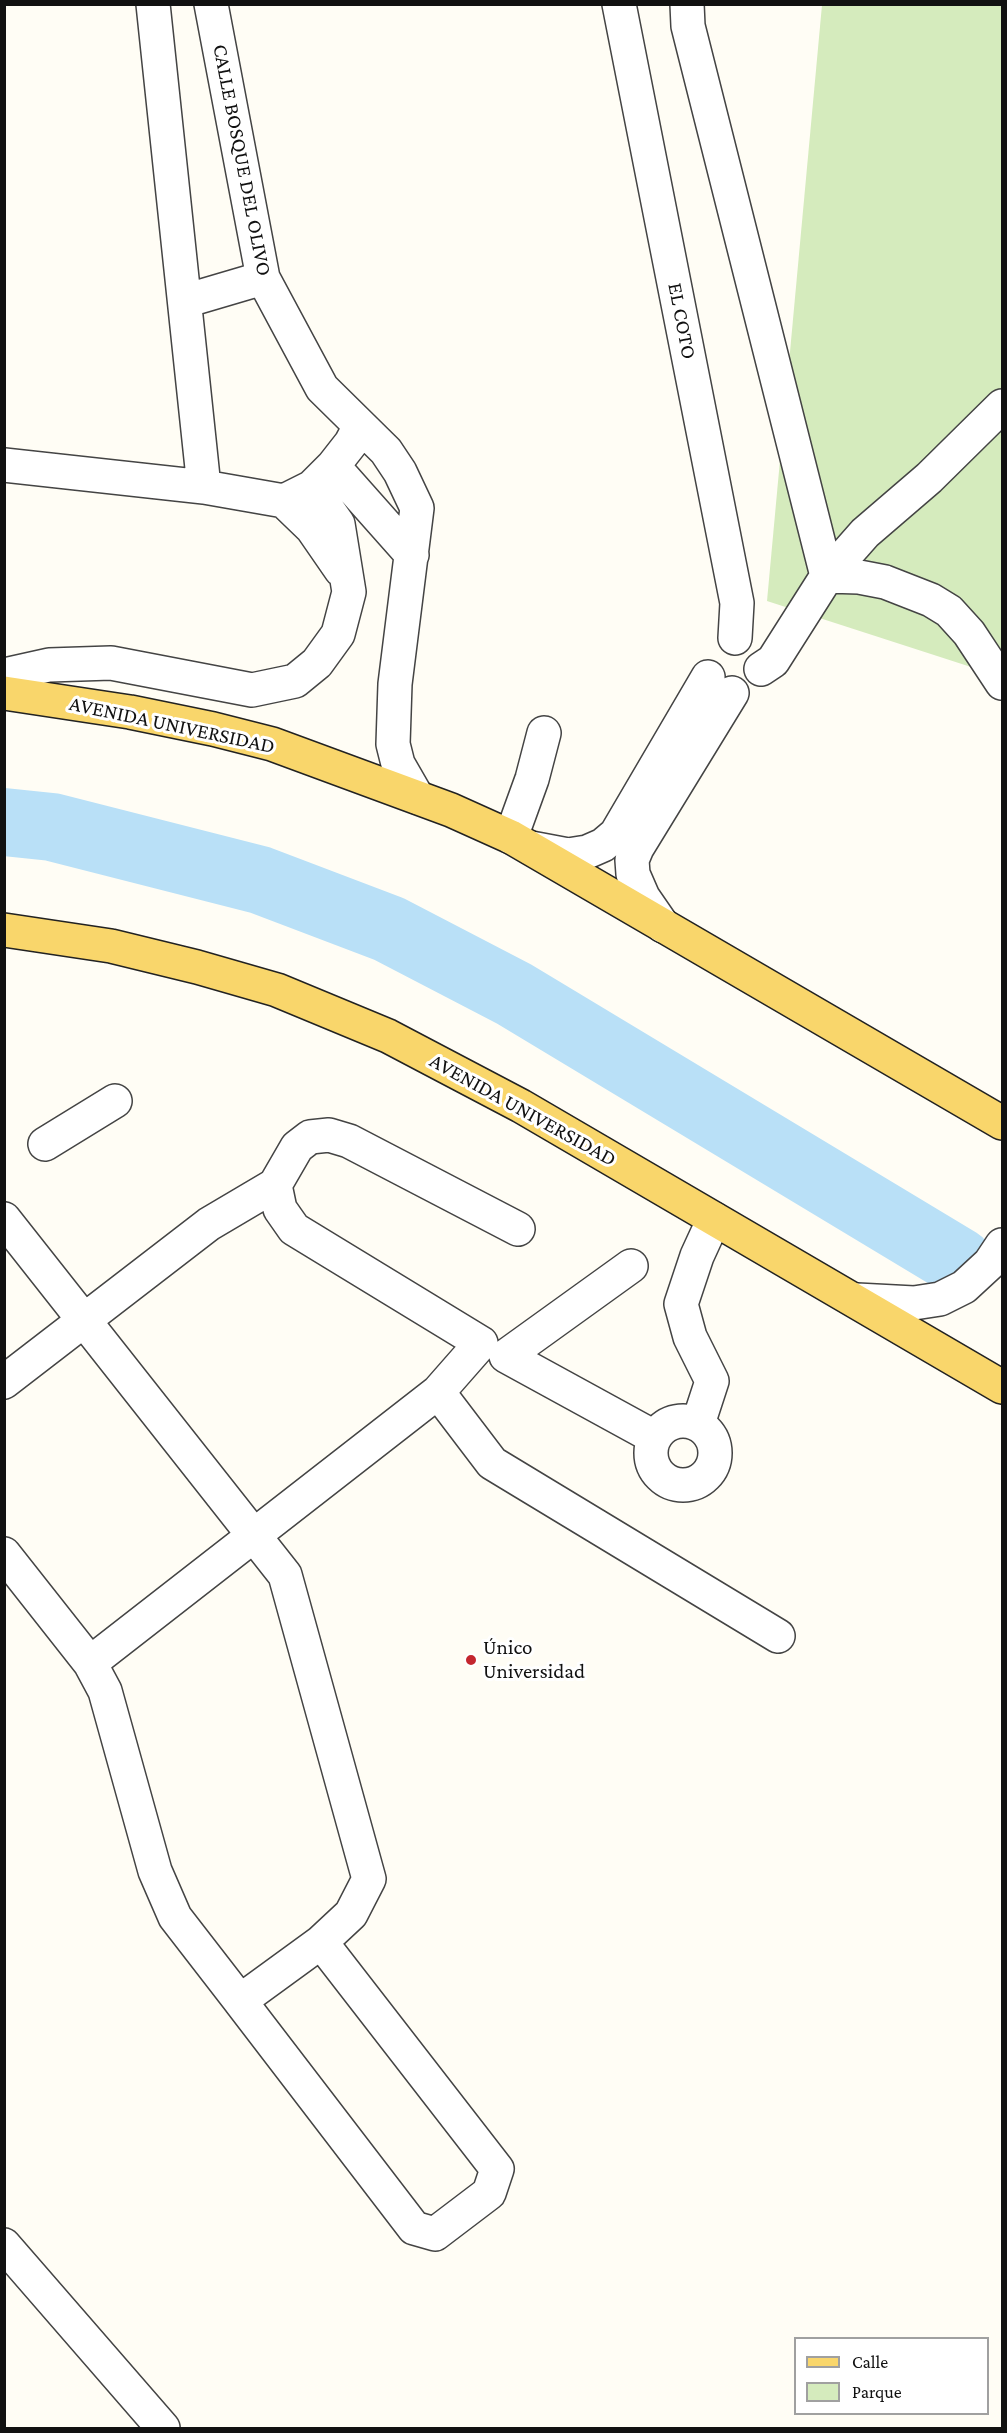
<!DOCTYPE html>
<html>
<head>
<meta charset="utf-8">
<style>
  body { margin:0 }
  #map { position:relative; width:1007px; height:2433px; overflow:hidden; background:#fffdf5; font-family:"Crimson Pro",serif }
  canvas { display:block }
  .frame { position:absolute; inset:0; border:6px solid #111; pointer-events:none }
  .legend { position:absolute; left:794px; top:2337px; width:195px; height:78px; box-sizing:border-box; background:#fff; border:2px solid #a0a0a0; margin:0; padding:8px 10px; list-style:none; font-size:18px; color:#111 }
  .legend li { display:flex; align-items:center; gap:12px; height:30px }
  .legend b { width:30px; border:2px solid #a0a0a0 }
</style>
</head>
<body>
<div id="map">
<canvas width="1007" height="2433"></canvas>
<div class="frame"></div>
<ul class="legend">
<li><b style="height:8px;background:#f9d66b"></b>Calle</li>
<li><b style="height:16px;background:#d5ebbd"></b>Parque</li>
</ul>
</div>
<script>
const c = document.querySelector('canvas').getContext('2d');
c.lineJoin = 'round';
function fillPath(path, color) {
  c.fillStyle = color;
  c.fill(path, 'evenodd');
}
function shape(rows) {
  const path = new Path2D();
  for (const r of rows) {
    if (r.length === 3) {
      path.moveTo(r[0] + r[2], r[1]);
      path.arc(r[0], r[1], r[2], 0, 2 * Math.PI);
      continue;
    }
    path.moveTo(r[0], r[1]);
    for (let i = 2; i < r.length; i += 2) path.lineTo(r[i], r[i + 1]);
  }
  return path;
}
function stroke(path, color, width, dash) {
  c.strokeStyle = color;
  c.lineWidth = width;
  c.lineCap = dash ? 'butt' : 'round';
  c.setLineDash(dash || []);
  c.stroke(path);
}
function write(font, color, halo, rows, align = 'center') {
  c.font = font + ' "Crimson Pro",serif';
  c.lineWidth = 6;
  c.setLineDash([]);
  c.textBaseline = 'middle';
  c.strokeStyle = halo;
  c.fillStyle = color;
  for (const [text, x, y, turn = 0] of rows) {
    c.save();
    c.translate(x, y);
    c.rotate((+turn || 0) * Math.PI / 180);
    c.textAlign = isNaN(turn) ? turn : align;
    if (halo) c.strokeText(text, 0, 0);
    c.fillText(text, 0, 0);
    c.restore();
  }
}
fillPath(shape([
  [822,5,1002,5,1002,677,767,601]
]), '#d5ebbd');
stroke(shape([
  [4,822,52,827,260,880,389,929,514,994,959,1262]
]), '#b9e0f7', 68);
const minor = shape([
  [153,4,204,487],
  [211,4,263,278,322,388,386,451,400,472,417,508,395,684,393,744,398,764,417,797],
  [619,4,737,603,735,638],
  [687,4,688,26,827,576,859,577,885,582,931,600,949,611,969,633,1002,683],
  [185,301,263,278],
  [4,465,204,487,284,501,312,487,333,466,351,443,360,426],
  [333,466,412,555],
  [284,501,312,528,341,570],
  [761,669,773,661,827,576,865,533,929,478,1002,406],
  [4,675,49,665,111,663,252,690,295,681,317,663,338,634,349,592,338,524,312,487],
  [511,837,532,779,544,733],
  [531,848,568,855,587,852,603,845,616,834,708,677],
  [663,926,643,897,633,874,632,860,637,848,732,693],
  [45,1144,115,1101],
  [4,1219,285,1575,369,1879,351,1914,321,1942,240,2001,175,1917,155,1871,105,1691,90,1663,4,1554],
  [631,1266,506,1356,654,1437],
  [857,1300,914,1303,940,1299,964,1287,990,1263,1002,1245],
  [4,1382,209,1224,275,1185],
  [438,1392,492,1463,778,1636],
  [683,1453,32],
  [698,1424,712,1381,690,1337,681,1304,697,1256,714,1219],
  [90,1663,438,1392,481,1343,294,1229,280,1209,275,1185,297,1147,310,1137,329,1135,349,1141,518,1229],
  [240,2001,414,2228,435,2234,489,2193,497,2169,321,1942],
  [4,2245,163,2428]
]);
const major = shape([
  [4,693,130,712,213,729,272,744,451,810,511,837,1002,1123],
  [4,930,111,946,197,967,277,990,388,1036,521,1106,1002,1387]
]);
stroke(minor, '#444', 36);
stroke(major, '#222', 36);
stroke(minor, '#fff', 33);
stroke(major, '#f9d66b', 33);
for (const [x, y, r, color] of [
  [471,1660,6,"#c4262e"]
]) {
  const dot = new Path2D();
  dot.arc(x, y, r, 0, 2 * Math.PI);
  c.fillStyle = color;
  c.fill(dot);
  stroke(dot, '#fff', 2);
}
write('21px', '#111', '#fff', [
  ["CALLE BOSQUE DEL OLIVO",242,160,79],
  ["EL COTO",682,321,79],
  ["AVENIDA UNIVERSIDAD",172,725,12],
  ["AVENIDA UNIVERSIDAD",523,1110,29]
]);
write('21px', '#111', '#fff', [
  ["Único",483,1648],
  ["Universidad",483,1672]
], 'left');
</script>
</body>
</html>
